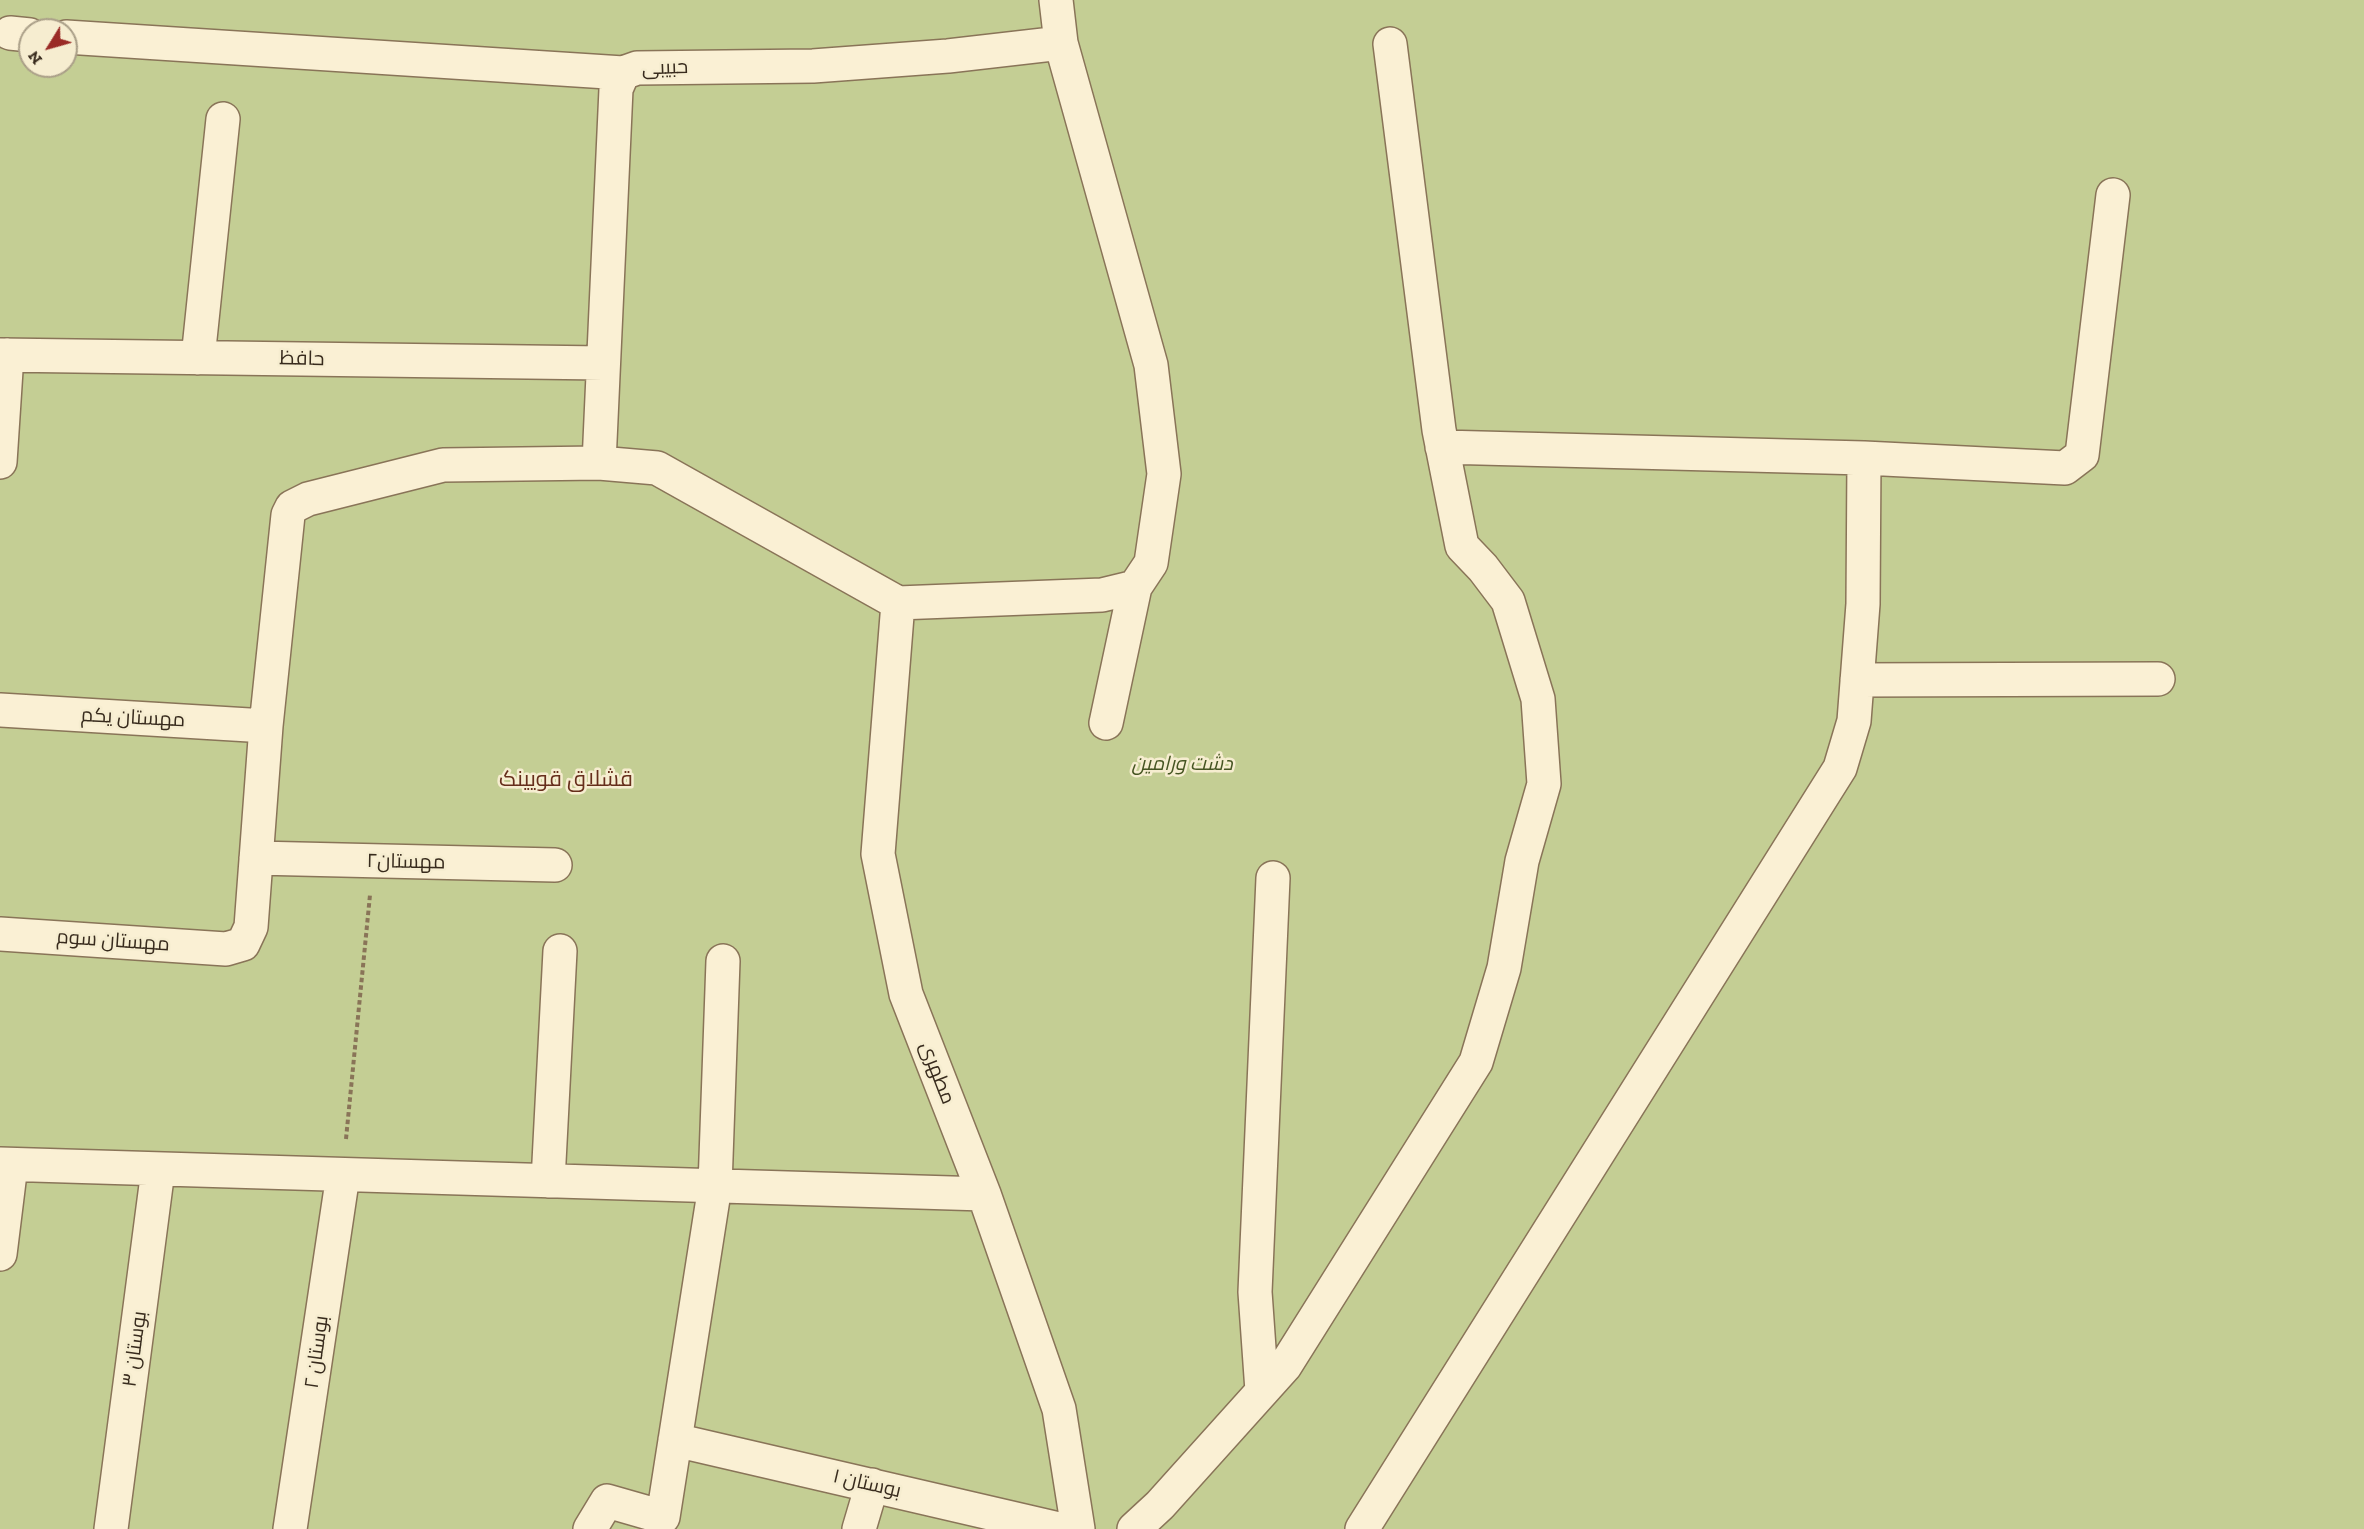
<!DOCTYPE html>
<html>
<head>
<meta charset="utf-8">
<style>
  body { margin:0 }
  #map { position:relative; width:2364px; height:1529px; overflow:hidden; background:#efe4c1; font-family:"Zilla Slab",serif }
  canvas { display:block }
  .north { position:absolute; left:18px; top:18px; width:60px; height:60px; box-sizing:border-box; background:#f6edd0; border:2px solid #aa9f88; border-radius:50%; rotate:233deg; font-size:16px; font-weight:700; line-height:24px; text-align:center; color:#382b1d }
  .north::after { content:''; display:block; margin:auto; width:21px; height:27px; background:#9a2b26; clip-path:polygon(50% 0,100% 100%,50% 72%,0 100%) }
</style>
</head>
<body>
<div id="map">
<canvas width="2364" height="1529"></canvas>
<div class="north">N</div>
</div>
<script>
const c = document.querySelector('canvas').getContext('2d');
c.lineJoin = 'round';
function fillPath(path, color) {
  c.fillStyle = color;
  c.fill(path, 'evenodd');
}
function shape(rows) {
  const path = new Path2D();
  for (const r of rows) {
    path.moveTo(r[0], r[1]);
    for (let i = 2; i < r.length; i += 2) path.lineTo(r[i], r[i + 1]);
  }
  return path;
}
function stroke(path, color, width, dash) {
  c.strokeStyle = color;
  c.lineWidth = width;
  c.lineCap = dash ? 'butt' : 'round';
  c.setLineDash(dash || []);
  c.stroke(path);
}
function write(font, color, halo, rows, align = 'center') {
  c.font = font + ' "Zilla Slab",Cairo,serif';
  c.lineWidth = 5;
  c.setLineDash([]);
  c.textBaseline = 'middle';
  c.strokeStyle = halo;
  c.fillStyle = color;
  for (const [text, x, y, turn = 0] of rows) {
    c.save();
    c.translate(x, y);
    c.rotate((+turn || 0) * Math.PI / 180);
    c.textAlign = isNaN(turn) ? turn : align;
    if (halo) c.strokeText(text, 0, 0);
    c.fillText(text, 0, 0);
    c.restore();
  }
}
fillPath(shape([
  [0,0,2364,0,2364,1529,0,1529],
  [30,30,66,30,66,66,30,66]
]), '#c4ce94');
const minor = shape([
  [1056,0,1061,43,1151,365,1164,474,1151,563,1135,587,1106,723],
  [10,33,30,35],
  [66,37,623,73],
  [0,355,603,363],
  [198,358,223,119],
  [1442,447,1864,458,2065,468,2082,455,2113,195],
  [0,462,7,355],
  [599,463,616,89,623,73,637,68,813,66,948,56,1061,43],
  [898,603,878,854,906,994,984,1194,1059,1409,1078,1529],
  [1857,680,2158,679],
  [0,710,266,726],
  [256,858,555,865],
  [0,934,226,949,243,944,251,927,266,726,288,515,292,507,308,499,443,465,599,463,657,468,898,603,1102,595,1135,587],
  [0,1164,984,1194],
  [548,1181,560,951],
  [0,1254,11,1165],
  [1262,1391,1255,1292,1273,878],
  [675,1440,1059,1529],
  [111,1529,158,1170],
  [290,1529,343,1175],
  [590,1529,607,1501,663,1517,715,1186,723,961],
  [859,1529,872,1485],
  [1134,1529,1160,1505,1285,1366,1476,1062,1504,968,1522,861,1544,784,1538,699,1508,601,1483,568,1462,546,1439,430,1390,44],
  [1362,1529,1840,768,1854,721,1863,604,1864,458]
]);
stroke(minor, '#897458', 36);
stroke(shape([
  [346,1139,370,895]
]), '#897458', 4, [4.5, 3]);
stroke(minor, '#faf0d4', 33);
write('20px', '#382b1d', '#f6edd0', [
  ["حبیبی",665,68,-2],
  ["حافظ",302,359,1],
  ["مهستان یکم",133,718,3],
  ["مهستان۲",406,862,1],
  ["مهستان سوم",113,941,4],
  ["مطهری",937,1073,69],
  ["بوستان ۳",135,1349,-82],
  ["بوستان ۲",317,1352,-82],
  ["بوستان ۱",867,1484,13]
]);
write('italic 20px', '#465522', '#f6edd0', [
  ["دشت ورامین",1182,764]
]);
write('22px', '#662e1b', '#f6edd0', [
  ["قشلاق قویینک",566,780]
]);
</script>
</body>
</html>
